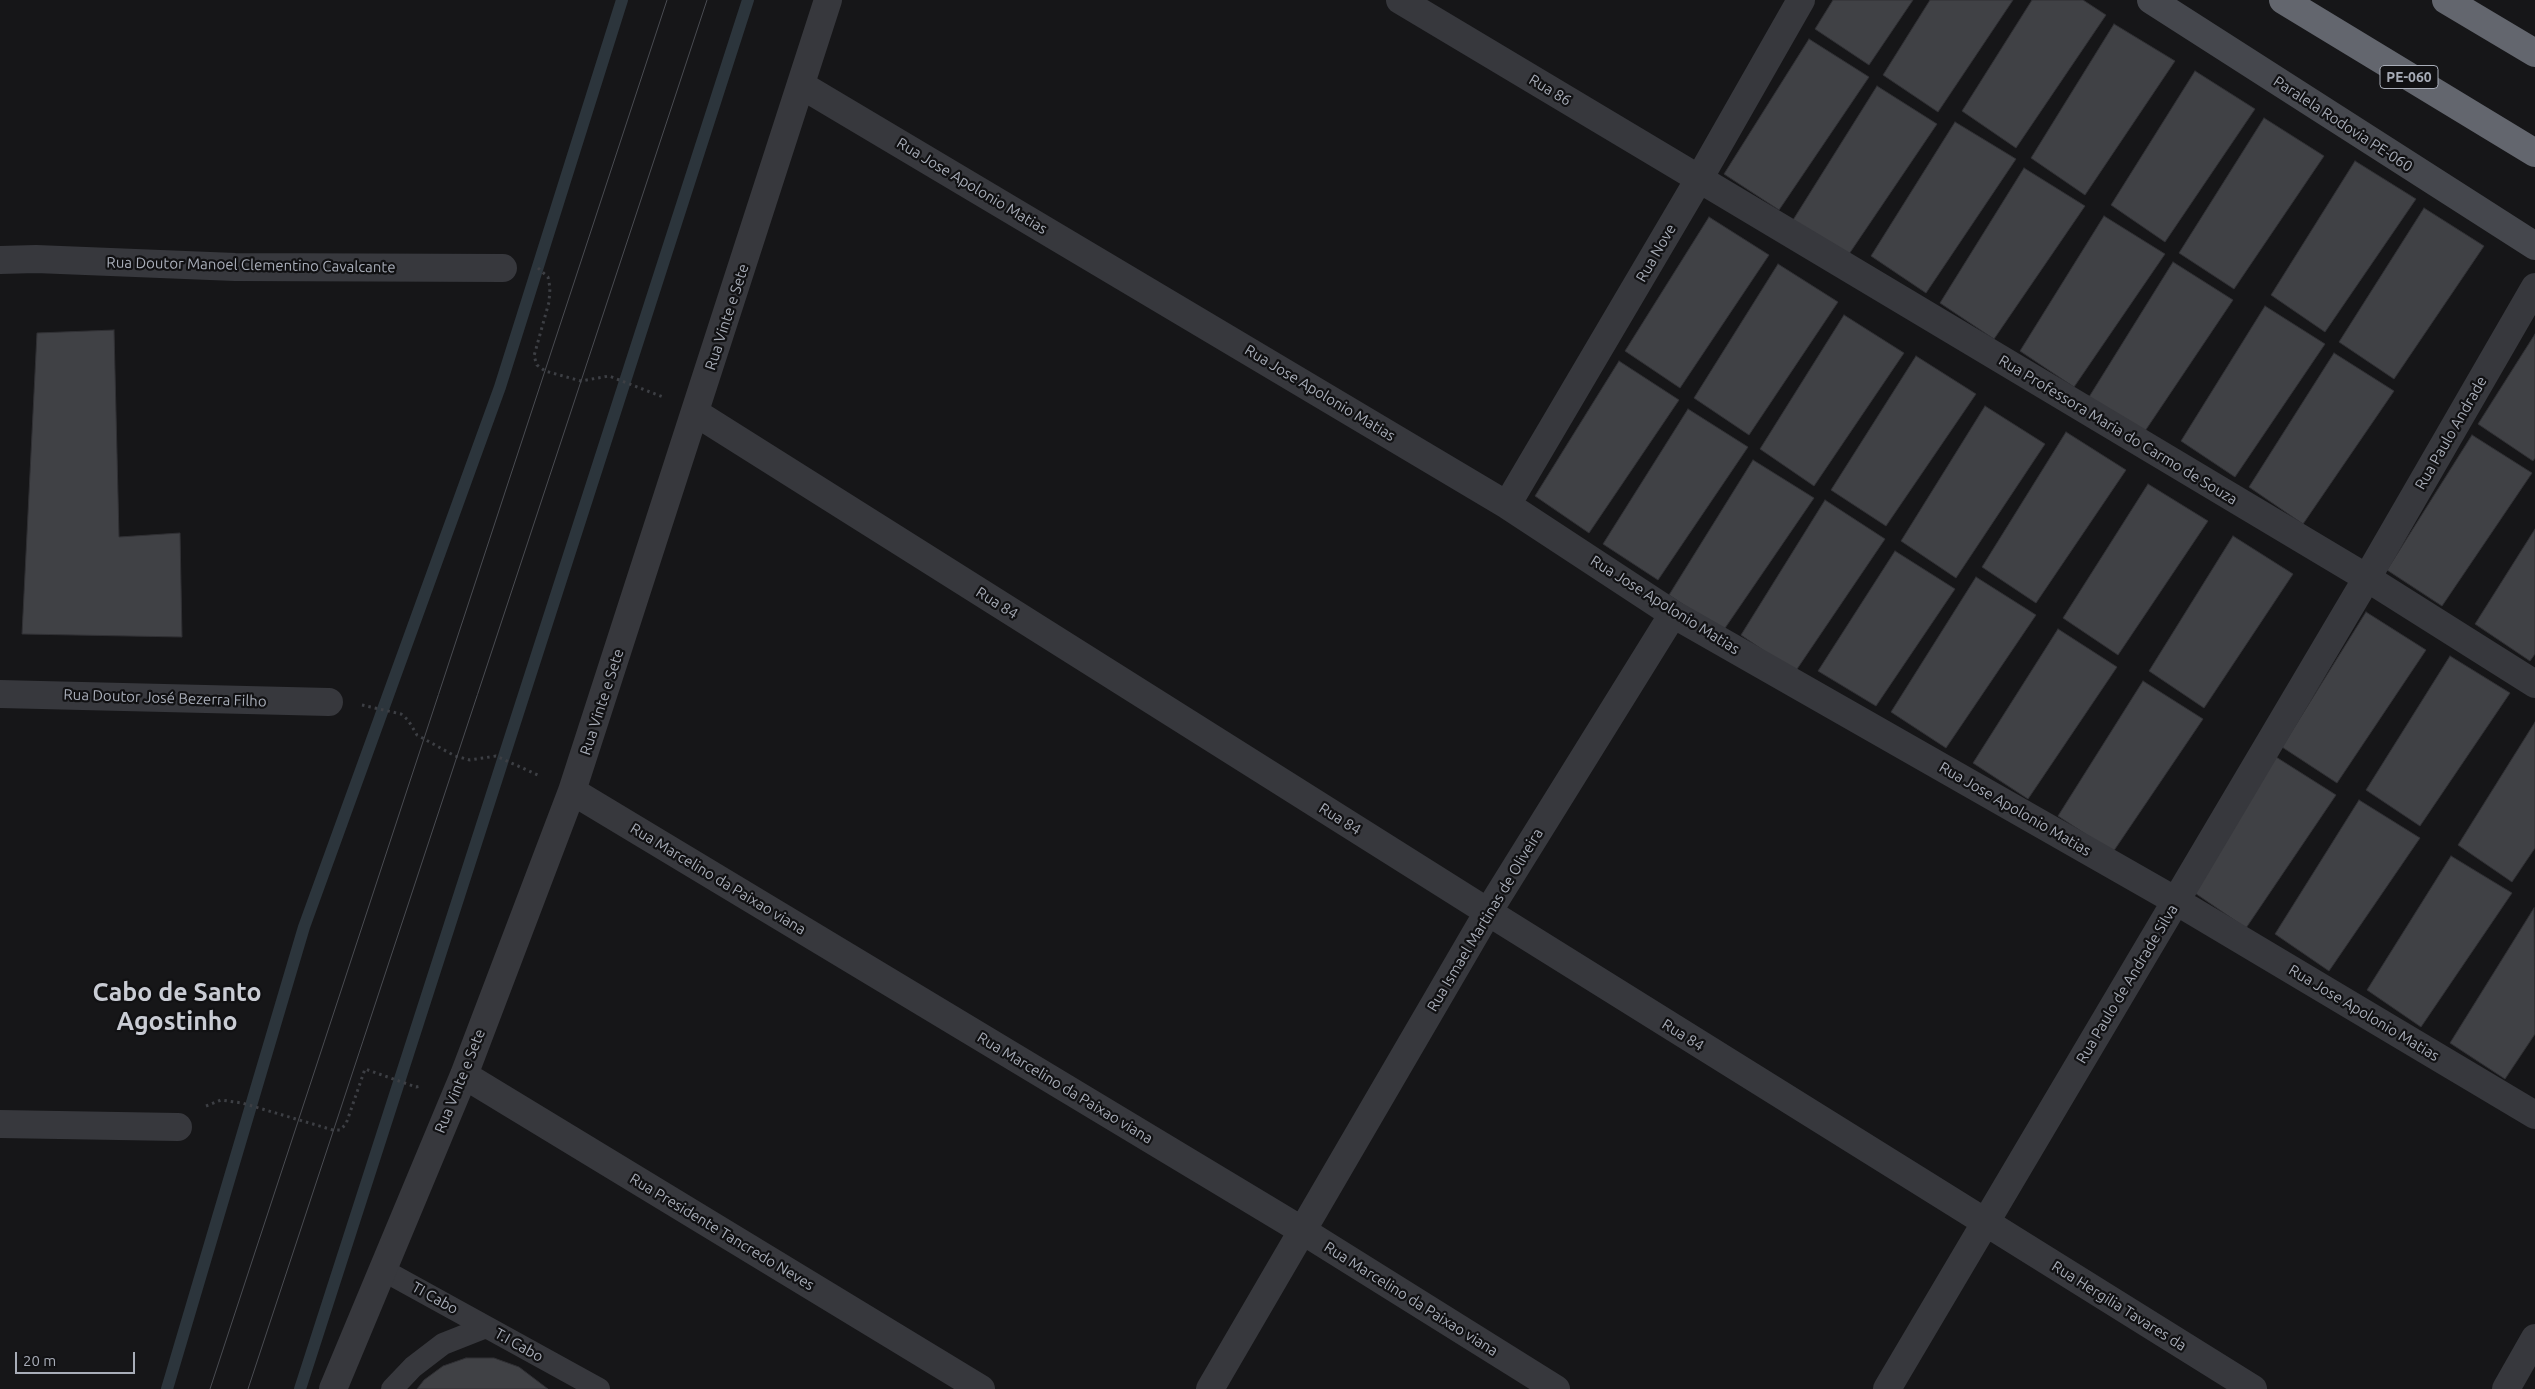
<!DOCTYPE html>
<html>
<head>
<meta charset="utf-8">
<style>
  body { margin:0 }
  #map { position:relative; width:2535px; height:1389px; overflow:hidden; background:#161618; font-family:Ubuntu,sans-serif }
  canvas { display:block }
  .scale { position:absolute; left:15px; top:1352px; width:120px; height:22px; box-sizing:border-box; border:2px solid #a8adb8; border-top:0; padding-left:6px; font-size:15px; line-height:18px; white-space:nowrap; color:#a8adb8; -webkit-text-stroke:4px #111113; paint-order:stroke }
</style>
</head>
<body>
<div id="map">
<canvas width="2535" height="1389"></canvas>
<div class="scale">20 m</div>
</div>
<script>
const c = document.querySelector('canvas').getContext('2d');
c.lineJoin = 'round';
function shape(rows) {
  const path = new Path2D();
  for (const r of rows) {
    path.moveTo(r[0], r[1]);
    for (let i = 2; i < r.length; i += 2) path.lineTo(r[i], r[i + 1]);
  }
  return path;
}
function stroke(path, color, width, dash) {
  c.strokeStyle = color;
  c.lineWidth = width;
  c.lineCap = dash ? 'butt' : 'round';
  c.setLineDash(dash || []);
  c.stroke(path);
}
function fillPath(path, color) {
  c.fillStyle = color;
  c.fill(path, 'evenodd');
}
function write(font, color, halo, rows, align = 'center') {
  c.font = font + ' Ubuntu,sans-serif';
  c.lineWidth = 4.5;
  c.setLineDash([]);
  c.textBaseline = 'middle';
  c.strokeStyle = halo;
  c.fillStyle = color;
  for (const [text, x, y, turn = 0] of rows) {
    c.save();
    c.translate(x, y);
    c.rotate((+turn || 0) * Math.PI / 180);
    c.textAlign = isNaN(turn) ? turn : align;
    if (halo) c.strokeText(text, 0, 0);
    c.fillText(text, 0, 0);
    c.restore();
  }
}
stroke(shape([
  [167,1389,304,927,500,387,622,0],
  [300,1389,748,0]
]), '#2c353c', 12);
const building = shape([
  [1833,0,1913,0,1869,65,1815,29,1833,0],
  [1930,0,2013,0,1938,112,1883,75,1930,0],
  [2032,0,2083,0,2106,15,2016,148,1962,111,2032,0],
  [2114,24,2175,61,2085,195,2031,158,2114,24],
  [1809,39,1869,77,1779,210,1724,174,1809,39],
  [2195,71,2255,109,2165,242,2111,205,2195,71],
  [1877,86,1937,124,1847,257,1793,220,1877,86],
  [2264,118,2324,156,2234,289,2179,253,2264,118],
  [1955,122,2016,159,1926,293,1871,256,1955,122],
  [2355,161,2416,199,2325,332,2271,295,2355,161],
  [2024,168,2085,206,1994,339,1940,303,2024,168],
  [2424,208,2484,246,2394,379,2339,342,2424,208],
  [2104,216,2165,254,2074,387,2020,351,2104,216],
  [1709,217,1769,255,1680,388,1625,351,1709,217],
  [2173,262,2233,300,2143,434,2089,397,2173,262],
  [1778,264,1838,302,1749,435,1694,398,1778,264],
  [2265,306,2325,344,2235,477,2181,441,2265,306],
  [1844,315,1904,353,1814,486,1760,449,1844,315],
  [114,330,119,537,180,533,182,637,22,634,37,333,114,330],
  [2535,334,2535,458,2533,461,2478,424,2535,334],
  [2334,353,2394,391,2303,524,2249,487,2334,353],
  [1916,356,1976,394,1886,526,1831,490,1916,356],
  [1619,361,1679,400,1589,533,1535,496,1619,361],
  [1985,406,2045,444,1956,578,1901,541,1985,406],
  [1688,409,1748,447,1658,580,1603,544,1688,409],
  [2066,432,2126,470,2036,603,1982,567,2066,432],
  [2472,435,2532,473,2442,606,2387,570,2472,435],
  [1753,460,1814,498,1723,631,1669,595,1753,460],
  [2148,484,2208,521,2118,655,2063,618,2148,484],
  [1825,500,1885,539,1795,672,1741,635,1825,500],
  [2535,529,2535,654,2530,661,2475,624,2535,529],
  [2233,536,2293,574,2204,708,2149,671,2233,536],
  [1895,551,1955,589,1876,706,1818,671,1895,551],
  [1976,577,2036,615,1946,748,1891,712,1976,577],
  [2366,612,2426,650,2337,783,2282,747,2366,612],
  [2058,629,2117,667,2028,799,1973,763,2058,629],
  [2450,656,2510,693,2420,826,2366,790,2450,656],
  [2143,681,2203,719,2113,852,2058,816,2143,681],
  [2535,722,2535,848,2512,882,2458,845,2535,722],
  [2276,757,2336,795,2246,928,2192,891,2276,757],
  [2359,800,2420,838,2329,971,2275,934,2359,800],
  [2451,856,2512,893,2421,1027,2367,990,2451,856],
  [2534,908,2535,1034,2505,1079,2450,1043,2534,908],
  [466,1358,494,1358,519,1367,548,1389,417,1389,424,1380,443,1366,466,1358]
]);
fillPath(building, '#404145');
stroke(building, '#303034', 1);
stroke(shape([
  [538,268,548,277,550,288,549,302,534,356,537,365,545,371,581,381,609,376,663,397],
  [362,705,401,714,408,720,417,735,455,756,470,760,496,756,540,776],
  [206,1106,221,1100,242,1103,333,1130,340,1130,346,1124,365,1069,416,1087,422,1086]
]), '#3d3f44', 3, [2.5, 4]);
stroke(shape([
  [383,1270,599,1389],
  [392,1389,413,1367,443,1344,486,1327]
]), '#37383d', 22);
stroke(shape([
  [1400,0,2367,578,2535,684],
  [801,85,1507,505,1673,614,2176,901,2535,1115],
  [0,260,36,259,235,267,503,268],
  [696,413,1488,912,2253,1389],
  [1507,505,1699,179,1801,0],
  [0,694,329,702],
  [572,791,1303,1231,1556,1389],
  [464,1075,981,1389],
  [0,1124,178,1127],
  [333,1389,464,1075,572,791,828,0],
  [1210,1389,1488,912,1673,614],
  [1887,1389,2367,578,2535,287],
  [2506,1389,2535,1338]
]), '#37383d', 28);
stroke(shape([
  [2151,0,2535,246]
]), '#45474d', 28);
stroke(shape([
  [2283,0,2535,153],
  [2446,0,2535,53]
]), '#63666e', 28);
stroke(shape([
  [210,1389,667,0],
  [248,1389,707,0]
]), '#4a4c52', 1);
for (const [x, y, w] of [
  [2409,77,58]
]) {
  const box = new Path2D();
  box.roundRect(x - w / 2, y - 11.5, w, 23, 4);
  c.fillStyle = '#111113';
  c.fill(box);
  stroke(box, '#a8adb8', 1);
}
write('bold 14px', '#a8adb8', null, [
  ["PE-060",2409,77]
]);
write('15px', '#a8adb8', '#111113', [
  ["Rua 86",1550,90,31],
  ["Paralela Rodovia PE-060",2343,124,33],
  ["Rua Jose Apolonio Matias",972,186,31],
  ["Rua Nove",1656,253,-60],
  ["Rua Doutor Manoel Clementino Cavalcante",251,265,1],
  ["Rua Vinte e Sete",727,317,-72],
  ["Rua Jose Apolonio Matias",1320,393,31],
  ["Rua Professora Maria do Carmo de Souza",2118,430,31],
  ["Rua Paulo Andrade",2451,433,-60],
  ["Rua 84",997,603,32],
  ["Rua Jose Apolonio Matias",1665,605,32],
  ["Rua Doutor José Bezerra Filho",165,698,2],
  ["Rua Vinte e Sete",602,702,-72],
  ["Rua Jose Apolonio Matias",2015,809,30],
  ["Rua 84",1340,819,32],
  ["Rua Marcelino da Paixao viana",718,879,31],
  ["Rua Ismael Martinas de Oliveira",1485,920,-59],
  ["Rua Paulo de Andrade Silva",2127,984,-59],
  ["Rua Jose Apolonio Matias",2364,1013,31],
  ["Rua 84",1683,1035,32],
  ["Rua Vinte e Sete",460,1081,-68],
  ["Rua Marcelino da Paixao viana",1065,1088,31],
  ["Rua Presidente Tancredo Neves",722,1232,31],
  ["TI Cabo",435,1298,29],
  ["Rua Marcelino da Paixao viana",1411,1299,32],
  ["Rua Hergilia Tavares da",2119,1306,32],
  ["T.I Cabo",519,1345,29]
]);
write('bold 25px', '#c9ccd4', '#111113', [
  ["Cabo de Santo",177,993],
  ["Agostinho",177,1022]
]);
</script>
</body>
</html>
